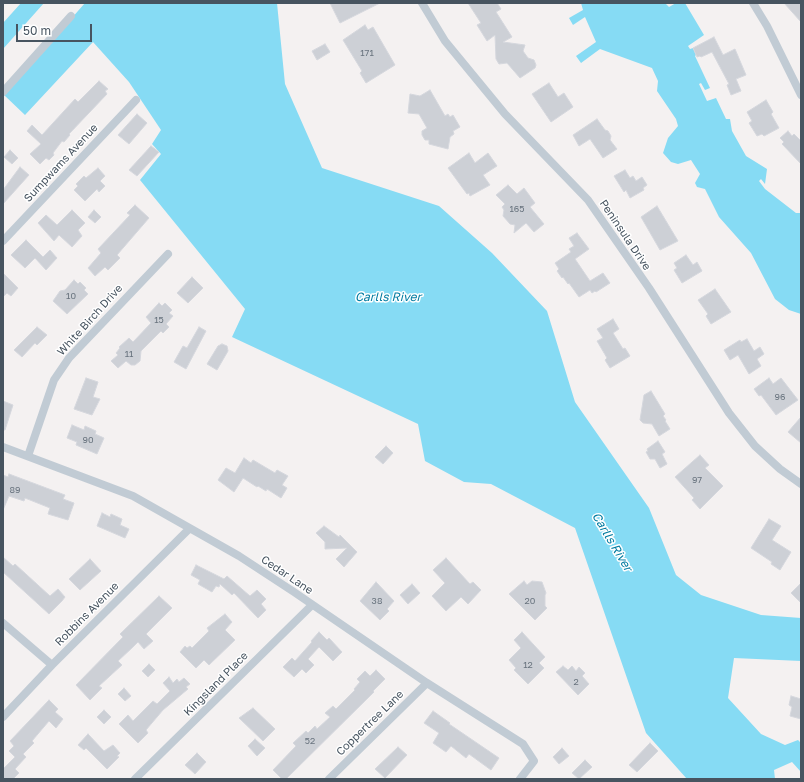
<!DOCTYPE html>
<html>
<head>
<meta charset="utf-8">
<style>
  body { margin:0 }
  #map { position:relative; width:804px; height:782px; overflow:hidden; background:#f4f1f1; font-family:"Golos Text",sans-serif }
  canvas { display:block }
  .frame { position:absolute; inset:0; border:4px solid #475460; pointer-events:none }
  .scale { position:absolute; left:16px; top:24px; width:76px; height:18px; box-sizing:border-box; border:2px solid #475460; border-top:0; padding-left:5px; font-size:12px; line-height:14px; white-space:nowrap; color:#475460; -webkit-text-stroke:3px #fff; paint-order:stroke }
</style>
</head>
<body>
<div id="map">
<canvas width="804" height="782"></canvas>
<div class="frame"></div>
<div class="scale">50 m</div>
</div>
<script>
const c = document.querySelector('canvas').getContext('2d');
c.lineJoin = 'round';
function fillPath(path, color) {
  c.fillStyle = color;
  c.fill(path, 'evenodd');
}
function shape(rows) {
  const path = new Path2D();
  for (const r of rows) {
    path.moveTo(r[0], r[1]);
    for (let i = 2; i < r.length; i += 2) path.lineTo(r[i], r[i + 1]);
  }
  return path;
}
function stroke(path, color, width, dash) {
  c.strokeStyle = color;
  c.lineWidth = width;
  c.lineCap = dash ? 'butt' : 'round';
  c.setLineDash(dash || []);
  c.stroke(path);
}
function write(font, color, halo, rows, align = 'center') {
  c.font = font + ' "Golos Text",sans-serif';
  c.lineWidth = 3;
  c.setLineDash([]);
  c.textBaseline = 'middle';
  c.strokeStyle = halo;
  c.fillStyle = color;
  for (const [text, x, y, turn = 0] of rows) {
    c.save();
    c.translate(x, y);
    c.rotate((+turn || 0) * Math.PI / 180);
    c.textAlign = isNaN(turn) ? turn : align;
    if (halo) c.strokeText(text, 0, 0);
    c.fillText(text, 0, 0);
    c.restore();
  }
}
fillPath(shape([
  [21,3,44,3,3,49,3,23],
  [85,3,277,3,285,84,322,168,439,206,492,253,547,311,575,402,649,508,676,575,701,595,761,615,801,618,801,661,734,658,728,698,761,734,785,745,798,740,801,743,801,772,792,762,774,770,775,779,687,779,646,733,575,528,491,484,464,482,425,461,418,424,232,337,245,309,140,180,161,154,152,144,161,130,129,82,93,42,25,115,4,95],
  [581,3,665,3,669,7,676,3,685,3,704,35,688,46,690,49,693,48,696,55,695,56,710,88,705,90,701,83,699,84,707,101,716,98,726,119,730,119,732,131,746,156,767,169,765,184,761,179,759,181,765,189,796,213,801,213,801,314,789,310,775,299,751,253,719,217,705,189,697,187,695,183,700,174,691,160,678,164,671,162,663,153,668,138,678,126,676,119,657,91,658,81,652,68,600,49,581,63,576,56,596,42,585,17,573,25,569,18,583,10]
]), '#86dbf4');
const building = shape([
  [330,3,380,3,340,23,330,3],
  [468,3,497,3,501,9,496,12,512,37,503,42,525,45,523,51,528,58,534,60,536,65,535,68,520,78,507,63,499,64,496,59,495,35,487,41,477,25,481,23,468,3],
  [784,3,801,3,801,22,784,3],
  [365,25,368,30,373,27,395,65,366,83,360,73,362,71,343,40,365,25],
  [714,37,723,55,735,49,746,75,736,79,741,91,731,95,727,85,729,84,712,52,701,57,700,56,697,57,693,48,714,37],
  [325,44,330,52,317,60,312,51,325,44],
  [99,81,108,89,105,91,107,94,69,134,70,135,64,142,62,141,53,153,54,155,49,160,46,158,40,164,30,154,41,144,27,131,32,125,42,135,75,99,78,102,99,81],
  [549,83,558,97,564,93,573,107,551,122,532,94,549,83],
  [430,90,445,116,448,114,450,117,453,115,460,127,453,131,454,134,450,137,448,149,429,144,429,140,425,140,422,135,422,131,427,128,419,114,408,113,410,94,420,96,430,90],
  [766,100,773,112,771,114,779,128,764,136,762,134,757,136,749,123,752,121,747,112,766,100],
  [137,114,147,123,129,144,118,135,137,114],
  [597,119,605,130,608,131,611,136,610,140,617,149,603,158,590,139,579,146,573,135,597,119],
  [788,131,792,136,794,134,801,141,801,164,782,144,784,142,780,138,788,131],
  [151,146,159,152,137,176,129,170,151,146],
  [10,150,18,158,12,164,4,157,10,150],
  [469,153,475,163,488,153,497,166,483,175,490,185,470,196,469,193,467,194,448,168,469,153],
  [20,167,29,175,3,204,3,190,20,167],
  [98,168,105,176,100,181,105,186,99,192,97,189,85,201,74,190,78,186,76,184,84,176,86,178,98,168],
  [625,170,630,178,633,176,636,181,642,177,647,185,643,188,644,190,630,198,626,190,624,192,614,176,625,170],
  [508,185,517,194,524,188,535,203,530,207,544,224,534,232,526,223,514,233,515,225,510,224,503,216,504,210,502,207,505,204,496,195,508,185],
  [135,205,149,218,117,255,120,258,108,270,105,267,95,276,88,268,101,253,98,249,130,215,127,213,135,205],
  [657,206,678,241,660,250,641,217,657,206],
  [72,210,85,223,78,230,82,236,72,247,59,235,54,241,38,223,46,215,57,225,72,210],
  [94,210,101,217,95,223,88,217,94,210],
  [577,233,589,249,575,259,590,281,603,273,610,283,596,292,595,291,592,293,590,290,579,297,569,283,568,284,563,277,562,278,557,271,559,269,555,263,571,252,569,249,574,246,569,238,577,233],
  [26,240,43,257,50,250,57,258,46,270,35,258,25,268,11,255,26,240],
  [686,255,693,265,697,262,702,271,682,283,674,270,677,268,674,263,686,255],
  [3,273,18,288,11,296,7,293,3,297,3,273],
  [192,277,203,288,188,303,177,293,192,277],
  [74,280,78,284,80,282,86,288,84,290,88,294,67,314,53,301,60,291,65,290,74,280],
  [715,289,731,312,711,324,706,316,708,314,698,300,715,289],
  [159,303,162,306,165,303,172,310,169,313,173,316,166,324,169,327,163,333,161,331,141,351,140,361,135,365,131,365,126,361,118,368,111,361,118,355,116,353,120,348,119,347,129,338,133,342,151,323,146,317,159,303],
  [613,319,619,329,613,333,623,349,625,348,630,356,610,368,605,360,607,358,597,341,603,338,597,329,613,319],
  [37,327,47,335,37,345,35,343,22,357,14,350,37,327],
  [199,327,206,331,186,369,174,362,183,346,187,348,199,327],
  [747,339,754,351,760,347,764,354,757,359,761,366,749,374,738,355,730,360,724,350,740,340,741,342,747,339],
  [222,344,227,346,228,351,217,370,207,364,218,346,222,344],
  [86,378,98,382,93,397,100,399,92,415,74,409,86,378],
  [769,378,773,384,781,378,798,400,776,415,761,395,759,396,754,389,769,378],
  [651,391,665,414,663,416,666,420,665,421,670,429,659,436,652,424,643,423,640,420,644,395,651,391],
  [3,401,13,405,5,430,3,430,3,401],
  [801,417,801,443,788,432,801,417],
  [72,425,84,430,85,426,96,431,95,434,104,438,97,454,76,445,77,442,67,438,72,425],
  [658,441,665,452,662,454,667,464,660,468,655,459,650,459,646,452,648,451,647,449,658,441],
  [386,446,393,453,383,464,375,457,386,446],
  [700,455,709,465,705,468,723,486,700,509,692,500,694,498,675,477,700,455],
  [244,458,251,463,253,460,275,473,277,470,288,476,282,485,287,488,281,498,267,489,266,491,258,486,257,487,243,478,234,492,218,480,226,468,235,473,244,458],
  [9,474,65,495,63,499,74,503,68,520,48,514,50,508,25,498,24,501,9,496,3,510,3,475,8,477,9,474],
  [102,513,110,517,111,514,122,519,120,525,129,529,125,538,97,526,102,513],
  [769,519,781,526,772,540,791,552,780,570,771,564,772,562,751,548,769,519],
  [324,526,339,537,340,535,357,552,344,567,336,559,347,548,325,549,325,542,316,533,324,526],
  [3,557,13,566,15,564,50,596,58,589,65,597,62,601,49,614,3,572,3,557],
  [446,558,470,584,473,582,481,590,468,604,461,597,446,611,432,596,445,583,433,570,446,558],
  [90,559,101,571,80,590,69,579,90,559],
  [196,565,224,579,227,576,250,596,257,590,266,599,261,604,266,610,258,618,234,593,232,595,220,584,219,587,216,586,212,592,198,584,200,580,191,575,196,565],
  [524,581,527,585,532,581,542,582,546,593,545,595,545,606,547,608,535,620,509,594,524,581],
  [376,582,394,601,387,609,389,611,380,620,360,601,376,582],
  [801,583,801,603,791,593,801,583],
  [412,584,420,593,408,604,400,595,412,584],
  [159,596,172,608,146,634,153,641,144,649,138,642,133,647,118,661,122,665,99,686,102,688,90,700,76,685,123,637,120,634,159,596],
  [225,614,232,622,225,630,235,640,209,665,204,660,196,668,180,652,185,646,187,648,190,646,192,648,209,631,207,628,225,614],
  [319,632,327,640,329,638,342,652,333,661,319,647,308,659,314,665,306,673,302,669,294,677,283,667,292,658,295,661,312,642,311,641,319,632],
  [522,632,545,657,539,663,544,668,528,684,514,670,516,668,509,660,521,648,514,640,522,632],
  [149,664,155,670,148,677,142,671,149,664],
  [563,666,568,670,572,666,576,671,579,667,585,673,582,676,589,684,578,695,556,672,563,666],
  [376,670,385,679,373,691,374,692,286,779,282,779,273,770,296,746,293,743,306,731,308,733,315,726,317,729,330,717,325,713,333,706,336,709,355,690,354,689,360,682,357,679,365,671,370,676,376,670],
  [169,677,173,683,177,679,179,682,184,678,190,684,186,687,188,689,163,710,146,730,148,733,138,743,119,724,128,715,133,721,153,701,157,704,170,691,163,683,169,677],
  [124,688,131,696,125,701,118,694,124,688],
  [791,696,801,699,801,719,790,716,792,707,789,705,791,696],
  [49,700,58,709,55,712,63,719,56,728,49,721,32,741,34,743,23,754,26,757,15,769,19,773,13,779,3,779,3,769,15,757,9,751,14,746,10,741,49,700],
  [253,708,275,729,263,741,239,718,253,708],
  [104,710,111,717,104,724,97,717,104,710],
  [433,711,450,723,449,724,499,758,491,770,469,754,466,758,451,746,446,752,433,743,439,733,424,723,433,711],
  [88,734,104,751,113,745,120,753,117,756,119,757,107,769,86,748,84,750,78,745,88,734],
  [255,739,265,748,257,756,248,746,255,739],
  [650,743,658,751,637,772,629,765,650,743],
  [398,747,407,755,385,778,375,769,398,747],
  [562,748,569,756,559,764,553,757,562,748],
  [197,753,206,762,195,774,185,765,197,753],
  [585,760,592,767,579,779,572,773,585,760]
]);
fillPath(building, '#cdd0d6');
stroke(building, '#d5d7dd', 1);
stroke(shape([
  [422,3,445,41,505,114,588,200,649,288,729,413,755,446,780,469,801,484],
  [753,3,767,26,801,95],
  [3,92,71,16],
  [3,241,136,100],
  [3,447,133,496,239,556,294,592,427,683,523,744,534,761,520,779],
  [28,456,54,380,69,358,168,254],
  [3,623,52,665],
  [3,717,52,665,189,529],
  [135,779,312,605],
  [329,779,427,683]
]), '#c1cbd4', 8);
write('9px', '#68737e', null, [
  ["171",367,53],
  ["165",517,209],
  ["10",71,296],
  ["15",159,320],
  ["11",129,354],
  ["96",780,397],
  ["90",88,440],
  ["97",697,480],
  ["89",15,490],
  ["38",377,601],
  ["20",530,601],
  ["12",528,665],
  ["2",576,682],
  ["52",310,741]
]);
write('11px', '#475460', '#fff', [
  ["Sumpwams Avenue",61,163,-47],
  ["Peninsula Drive",625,235,56],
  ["White Birch Drive",90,320,-48],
  ["Cedar Lane",287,575,34],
  ["Robbins Avenue",87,614,-45],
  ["Kingsland Place",216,684,-45],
  ["Coppertree Lane",370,723,-44]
]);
write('italic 12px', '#037ca1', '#fff', [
  ["Carlls River",388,297],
  ["Carlls River",612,542,59]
]);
</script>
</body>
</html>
